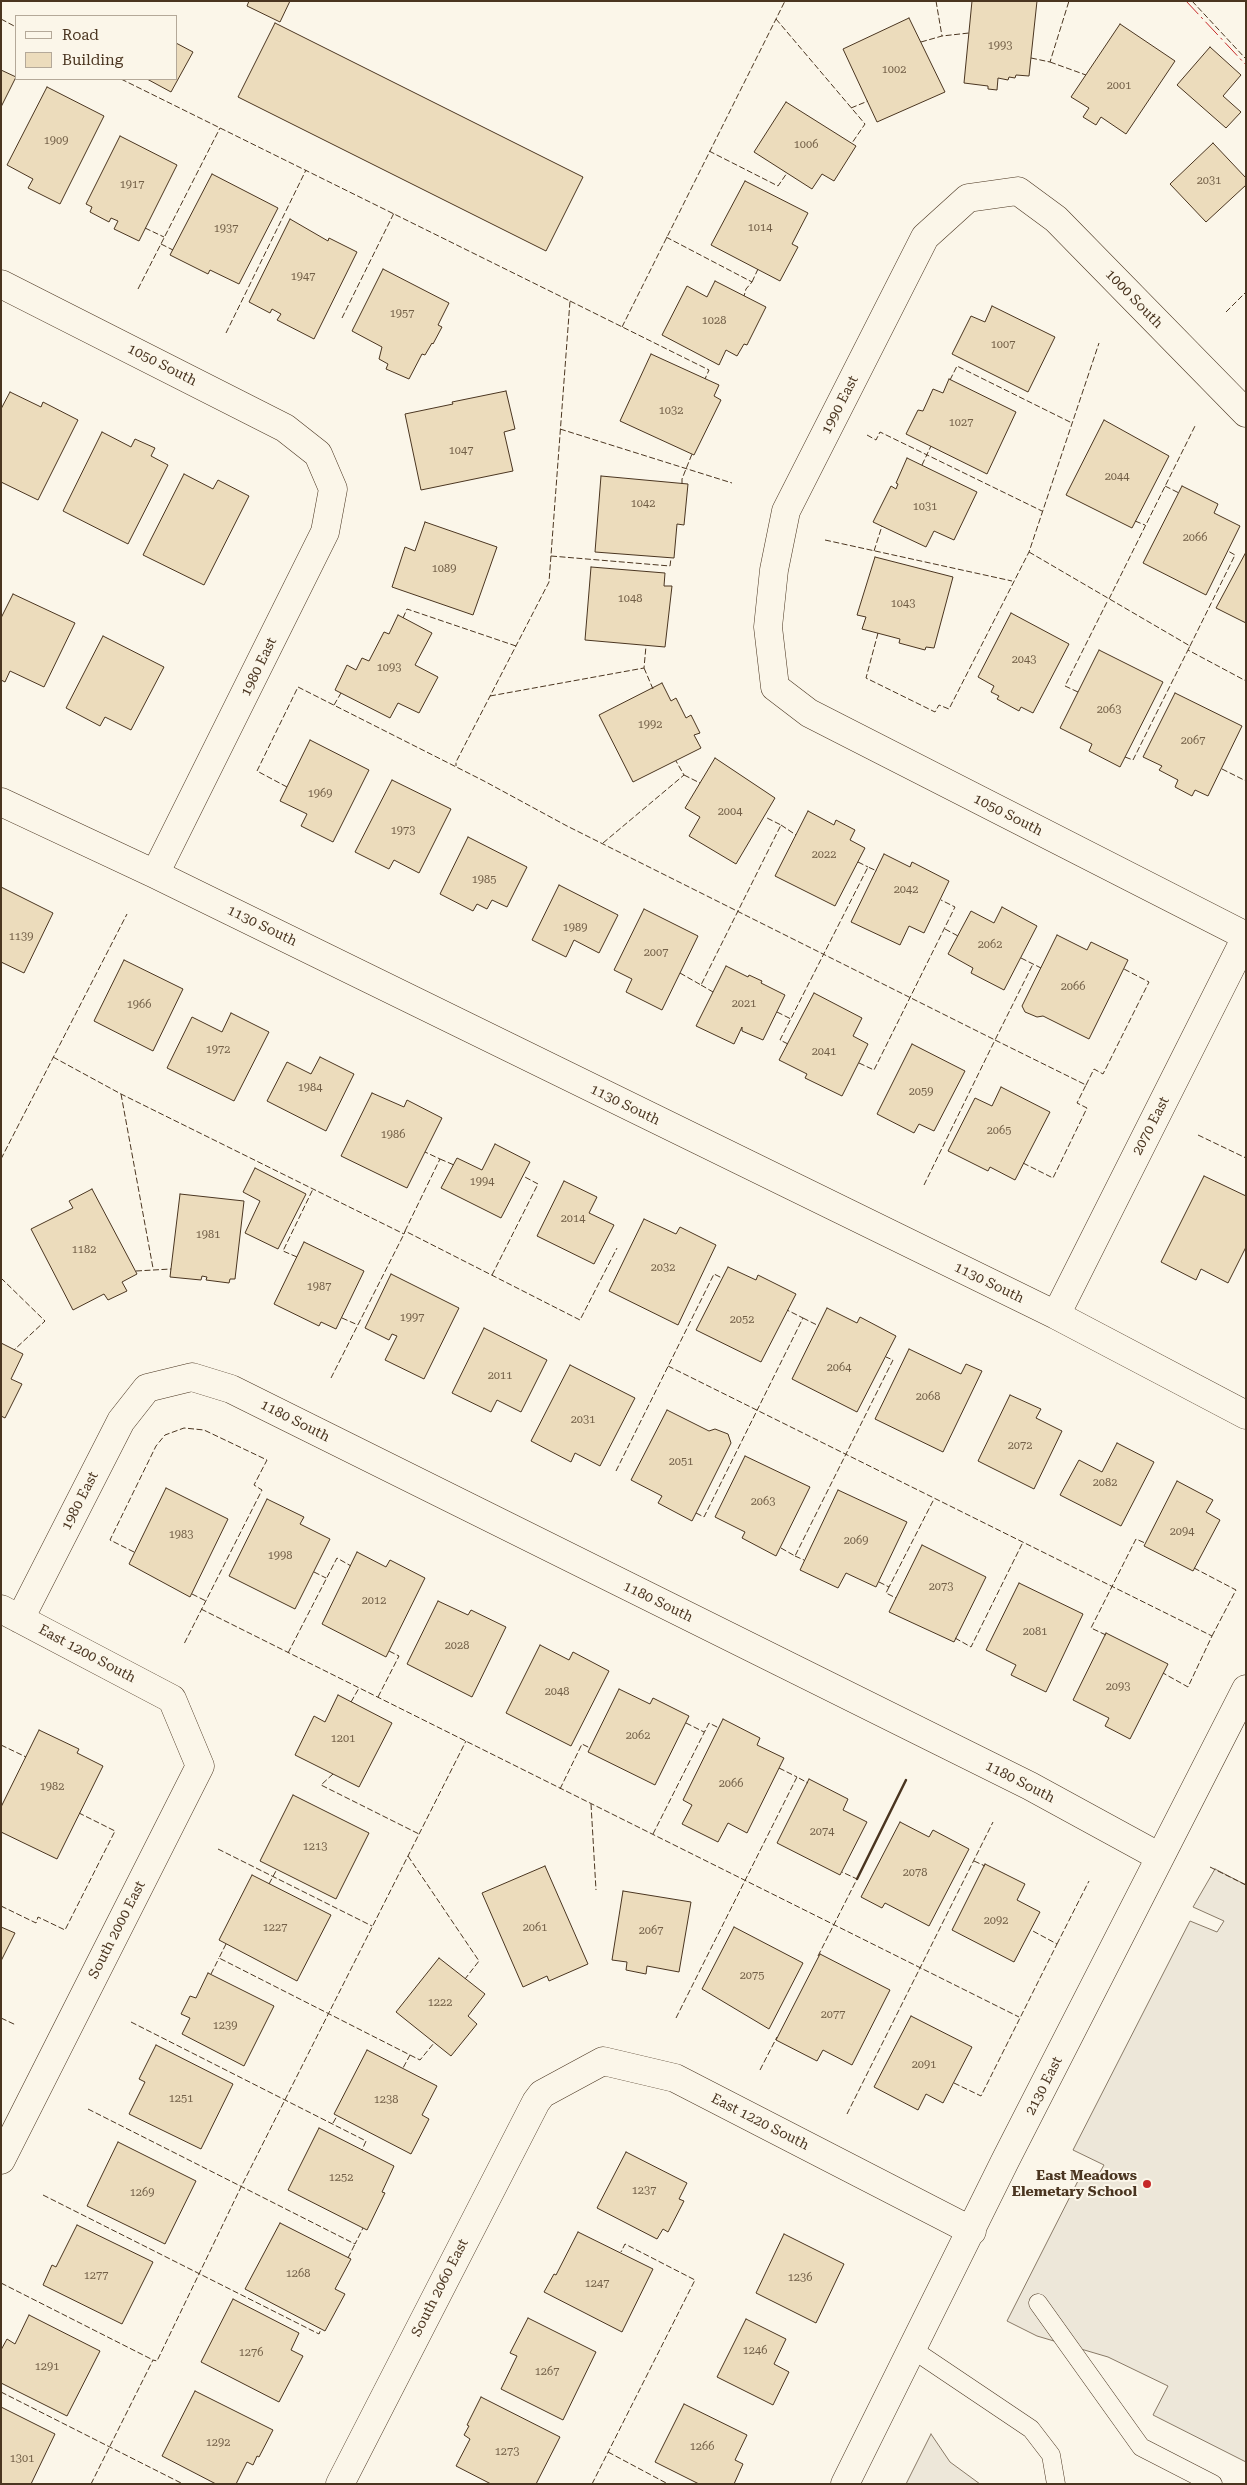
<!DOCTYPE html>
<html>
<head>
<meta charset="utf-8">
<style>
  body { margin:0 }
  #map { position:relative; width:1247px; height:2485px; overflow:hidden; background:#fbf6e9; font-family:"Roboto Serif",serif }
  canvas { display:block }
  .frame { position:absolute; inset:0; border:2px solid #4a3520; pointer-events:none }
  .legend { position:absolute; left:15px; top:15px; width:162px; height:65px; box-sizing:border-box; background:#fbf6e9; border:1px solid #b4a999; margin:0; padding:6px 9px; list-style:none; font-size:15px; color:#4a3520 }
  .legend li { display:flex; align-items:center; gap:10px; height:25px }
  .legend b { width:25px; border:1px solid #b4a999 }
</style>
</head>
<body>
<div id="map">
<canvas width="1247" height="2485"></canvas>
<div class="frame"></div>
<ul class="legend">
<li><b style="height:6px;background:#fbf6e9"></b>Road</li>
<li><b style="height:14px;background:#ecdcbc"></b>Building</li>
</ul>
</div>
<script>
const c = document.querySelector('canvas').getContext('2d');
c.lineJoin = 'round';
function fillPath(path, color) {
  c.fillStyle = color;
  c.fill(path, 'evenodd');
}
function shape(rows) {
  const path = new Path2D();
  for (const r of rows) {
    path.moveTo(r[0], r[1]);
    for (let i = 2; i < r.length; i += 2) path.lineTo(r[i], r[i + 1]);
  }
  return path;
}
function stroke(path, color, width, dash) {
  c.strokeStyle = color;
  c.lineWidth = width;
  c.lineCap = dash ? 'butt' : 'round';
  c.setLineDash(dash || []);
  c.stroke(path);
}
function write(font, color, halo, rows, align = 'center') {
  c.font = font + ' "Roboto Serif",serif';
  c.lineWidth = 4;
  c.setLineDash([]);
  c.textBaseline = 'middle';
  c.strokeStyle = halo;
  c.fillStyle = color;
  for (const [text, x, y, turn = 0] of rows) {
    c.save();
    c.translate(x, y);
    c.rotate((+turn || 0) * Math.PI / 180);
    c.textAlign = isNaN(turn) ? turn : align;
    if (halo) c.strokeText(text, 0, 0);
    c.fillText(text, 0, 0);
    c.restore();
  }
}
const parking = shape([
  [1215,1869,1246,1885,1246,2462,1153,2415,1168,2386,1108,2357,1037,2336,1007,2321,1082,2173,1096,2179,1104,2165,1073,2150,1190,1921,1217,1932,1224,1921,1193,1907,1215,1869],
  [931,2434,950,2462,980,2484,906,2484,931,2434]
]);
fillPath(parking, '#ede7d9');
stroke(parking, '#887966', 1);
const building = shape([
  [249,1,290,1,280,22,247,6,249,1],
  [972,1,1037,1,1029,76,1016,75,1015,78,1009,77,1008,80,998,78,997,90,988,89,988,86,964,83,972,1],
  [909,18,945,92,877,122,843,49,909,18],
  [275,23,583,177,546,251,238,97,275,23],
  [1120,24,1175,61,1126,134,1101,117,1096,125,1083,117,1089,108,1071,97,1120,24],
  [176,43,193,52,171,92,147,79,176,79,176,43],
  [1210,47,1241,75,1223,96,1241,112,1226,128,1177,85,1210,47],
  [1,70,16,77,1,107,1,70],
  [47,87,104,116,60,204,28,188,33,179,7,165,47,87],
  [786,102,856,146,834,181,822,174,812,189,754,152,786,102],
  [120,136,177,165,139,241,114,229,118,221,111,218,109,222,90,212,92,207,86,204,120,136],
  [1213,143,1246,178,1246,185,1206,222,1170,184,1213,143],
  [212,174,278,208,239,284,210,270,208,274,170,255,212,174],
  [745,181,808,213,792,244,798,247,780,281,711,245,745,181],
  [290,219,328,241,329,238,357,252,314,339,277,320,281,314,272,309,270,313,249,302,290,219],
  [383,269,449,303,438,325,442,327,433,344,432,343,425,355,422,354,409,379,386,369,388,364,379,359,382,347,352,331,383,269],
  [715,281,766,307,747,345,744,344,737,356,726,350,719,365,662,335,687,286,707,297,715,281],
  [992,306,1055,337,1028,392,952,354,971,316,985,322,992,306],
  [651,354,719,385,714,396,721,400,694,455,620,421,651,354],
  [949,379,1016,412,987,474,906,434,918,410,923,411,933,389,943,393,949,379],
  [506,391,515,429,504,432,513,471,421,490,405,414,453,404,452,402,506,391],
  [10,392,41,407,43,402,78,420,38,500,1,482,1,409,10,392],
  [1104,420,1169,456,1132,528,1066,495,1104,420],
  [102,432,131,447,135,439,155,448,151,456,168,465,128,544,63,511,102,432],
  [907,458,977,492,954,540,934,531,926,547,873,522,891,486,896,489,898,484,896,483,907,458],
  [184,474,213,489,218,480,249,496,204,585,143,555,184,474],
  [601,476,688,484,684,525,677,524,674,558,595,552,601,476],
  [1182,486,1218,504,1214,513,1240,526,1206,595,1143,563,1182,486],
  [425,522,497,547,473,615,392,587,405,547,415,551,425,522],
  [1246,552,1246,623,1216,608,1246,552],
  [875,557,953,577,934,648,926,647,925,650,899,643,900,639,862,629,866,617,857,615,875,557],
  [591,567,665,573,664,586,672,586,665,647,585,640,591,567],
  [13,594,75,623,44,687,10,671,5,682,1,680,1,618,13,594],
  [1011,613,1069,644,1033,713,1021,707,1019,711,997,699,999,696,991,692,994,686,978,677,1011,613],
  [398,615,432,633,415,665,438,677,419,713,398,703,390,718,335,690,347,665,356,670,362,658,369,661,384,632,389,634,398,615],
  [103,636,164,667,131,730,105,717,100,726,66,708,103,636],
  [1099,650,1163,682,1120,767,1089,751,1092,744,1060,728,1099,650],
  [662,683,671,701,676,698,686,718,691,715,700,733,694,735,701,748,633,782,599,715,662,683],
  [1175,693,1242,726,1208,796,1195,790,1192,796,1175,787,1178,780,1159,770,1162,766,1143,757,1175,693],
  [310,740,369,770,333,842,301,826,307,814,280,801,310,740],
  [715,758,775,798,736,864,689,836,700,817,685,808,715,758],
  [392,780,451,809,419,873,394,860,389,869,355,852,392,780],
  [808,811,834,825,836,820,855,830,850,840,865,848,835,906,775,876,808,811],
  [468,837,527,867,507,907,492,900,487,909,477,904,473,911,440,894,468,837],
  [884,854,910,867,912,862,949,881,924,933,909,926,900,945,851,922,884,854],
  [559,885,618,915,599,953,574,940,566,957,532,940,559,885],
  [1,887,53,913,24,973,1,962,1,887],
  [1002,907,1037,926,1004,990,971,973,973,968,948,954,971,911,994,923,1002,907],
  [644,909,698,936,662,1010,626,992,632,979,614,970,644,909],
  [1057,935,1087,950,1091,942,1128,960,1089,1039,1043,1016,1037,1017,1025,1012,1022,1006,1057,935],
  [124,960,183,989,153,1051,94,1021,124,960],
  [726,966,748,977,749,975,762,981,761,983,785,995,763,1040,742,1031,742,1027,734,1044,696,1026,726,966],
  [814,993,862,1018,853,1036,868,1044,842,1096,805,1078,807,1074,779,1060,814,993],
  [231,1013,269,1032,234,1101,167,1068,192,1017,222,1032,231,1013],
  [912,1044,965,1071,934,1131,919,1124,914,1133,877,1114,912,1044],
  [320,1057,354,1074,326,1131,267,1101,287,1062,311,1074,320,1057],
  [1001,1087,1050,1112,1015,1180,990,1167,988,1171,948,1151,975,1098,992,1106,1001,1087],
  [372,1093,404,1107,407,1100,442,1118,407,1188,341,1156,372,1093],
  [495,1144,530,1162,501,1218,441,1188,457,1158,482,1170,495,1144],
  [255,1168,306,1194,278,1249,245,1233,260,1201,243,1192,255,1168],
  [1204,1176,1246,1196,1246,1247,1228,1283,1201,1269,1196,1280,1161,1262,1204,1176],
  [564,1181,597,1197,589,1213,614,1225,594,1264,537,1236,564,1181],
  [92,1189,137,1274,122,1282,127,1291,108,1300,104,1294,73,1310,31,1229,73,1208,69,1201,92,1189],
  [180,1194,244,1201,235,1279,230,1279,229,1283,206,1280,207,1277,202,1276,201,1280,170,1277,180,1194],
  [644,1219,676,1234,680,1227,716,1245,678,1325,609,1291,644,1219],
  [304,1242,364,1271,336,1329,321,1322,319,1326,274,1304,304,1242],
  [728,1267,756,1280,758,1275,796,1294,761,1362,696,1330,728,1267],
  [391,1274,459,1308,424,1379,385,1360,397,1336,392,1334,389,1340,365,1328,391,1274],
  [827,1308,857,1323,860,1317,896,1336,857,1412,792,1379,827,1308],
  [484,1328,547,1360,521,1412,497,1400,491,1412,452,1393,484,1328],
  [1,1343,23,1354,11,1379,22,1384,5,1418,1,1416,1,1343],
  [909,1349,961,1374,966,1364,982,1371,943,1452,875,1419,909,1349],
  [570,1365,635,1398,600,1466,575,1453,571,1462,531,1441,570,1365],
  [1010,1395,1041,1409,1036,1418,1062,1431,1034,1489,978,1461,1010,1395],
  [667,1410,709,1431,715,1429,728,1434,731,1443,692,1521,658,1503,662,1496,631,1480,667,1410],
  [1117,1443,1154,1462,1121,1526,1060,1495,1079,1460,1102,1472,1117,1443],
  [745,1456,810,1487,776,1556,742,1538,745,1532,715,1517,745,1456],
  [1177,1481,1213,1500,1206,1512,1220,1520,1193,1571,1144,1546,1177,1481],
  [166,1488,228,1519,190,1597,129,1564,166,1488],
  [838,1490,907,1522,876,1587,846,1573,838,1588,800,1570,838,1490],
  [267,1499,304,1517,300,1524,330,1539,295,1609,229,1576,267,1499],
  [922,1545,986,1577,954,1642,889,1612,922,1545],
  [357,1552,386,1567,390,1560,425,1578,386,1657,322,1624,357,1552],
  [1019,1583,1083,1614,1046,1692,1011,1675,1016,1665,986,1650,1019,1583],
  [438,1601,468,1615,471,1610,506,1627,472,1697,407,1664,438,1601],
  [1106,1633,1168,1664,1130,1739,1105,1726,1109,1718,1073,1700,1106,1633],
  [540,1645,569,1660,573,1652,609,1671,571,1746,506,1713,540,1645],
  [619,1689,650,1704,653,1698,689,1716,655,1785,588,1752,619,1689],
  [338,1695,392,1723,359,1787,295,1755,314,1716,325,1722,338,1695],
  [723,1719,760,1738,757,1745,784,1758,747,1833,728,1823,718,1842,682,1824,692,1805,683,1800,723,1719],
  [39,1730,79,1749,77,1753,103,1766,57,1859,1,1832,1,1807,39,1730],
  [809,1779,848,1799,843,1810,867,1822,840,1875,777,1843,809,1779],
  [293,1795,369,1833,336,1899,260,1861,293,1795],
  [900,1822,929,1837,933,1830,969,1849,929,1926,885,1903,882,1908,861,1897,900,1822],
  [985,1864,1025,1884,1017,1900,1040,1912,1014,1962,952,1930,985,1864],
  [545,1866,588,1964,549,1981,547,1976,523,1987,482,1893,545,1866],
  [252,1875,331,1915,297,1981,219,1940,252,1875],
  [623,1891,691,1902,679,1972,647,1966,646,1974,626,1970,627,1962,612,1960,623,1891],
  [1,1927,15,1933,1,1961,1,1927],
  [734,1927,803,1963,769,2029,702,1989,734,1927],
  [820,1954,890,1990,852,2065,823,2050,817,2061,776,2040,820,1954],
  [439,1958,485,1994,468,2016,477,2024,451,2056,396,2012,439,1958],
  [208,1973,274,2006,244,2066,182,2034,190,2018,181,2014,190,1996,196,1998,208,1973],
  [911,2016,972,2047,943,2103,926,2094,918,2110,874,2087,911,2016],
  [156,2045,233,2084,201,2149,129,2114,145,2082,139,2079,156,2045],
  [367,2050,437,2086,422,2115,429,2119,411,2154,334,2114,367,2050],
  [319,2128,394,2166,382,2192,385,2193,367,2230,288,2190,319,2128],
  [118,2142,196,2181,165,2244,87,2206,118,2142],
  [626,2152,687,2183,679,2199,684,2201,668,2232,663,2229,657,2239,597,2208,626,2152],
  [280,2223,351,2259,335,2289,345,2294,325,2331,245,2289,280,2223],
  [77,2225,153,2262,122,2324,43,2285,52,2265,56,2267,77,2225],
  [578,2232,653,2269,622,2332,544,2292,554,2274,556,2275,578,2232],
  [784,2234,844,2264,816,2323,756,2293,784,2234],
  [233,2299,299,2333,291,2350,303,2356,279,2402,201,2362,233,2299],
  [29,2315,100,2351,67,2416,1,2383,1,2350,7,2339,15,2344,29,2315],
  [528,2318,596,2352,563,2420,501,2389,517,2356,510,2353,528,2318],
  [746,2319,786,2339,774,2364,789,2372,773,2405,717,2377,746,2319],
  [195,2391,273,2430,259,2457,257,2456,253,2465,247,2462,236,2484,216,2484,162,2456,195,2391],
  [481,2397,560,2437,536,2484,491,2484,456,2466,470,2439,464,2435,469,2426,467,2425,481,2397],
  [684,2404,747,2435,735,2460,743,2464,734,2484,699,2484,655,2462,684,2404],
  [1,2407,55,2434,31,2484,1,2484,1,2407]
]);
fillPath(building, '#ecdcbc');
stroke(building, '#4a3520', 1);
const service = shape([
  [1038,2303,1141,2447,1213,2484],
  [912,2349,1031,2429,1051,2455,1056,2484]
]);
const minor = shape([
  [1,284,285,428,318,454,333,489,325,532,155,874],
  [1246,413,1056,219,1018,191,968,198,925,237,786,511,774,570,768,627,775,687,809,713,1246,936],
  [1,802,155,874,1056,1315,1246,1415],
  [1056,1315,1246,937],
  [1,1609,172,1699,200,1766,1,2160],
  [20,1619,121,1421,147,1388,192,1377,231,1389,1030,1786,1160,1857],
  [340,2484,536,2102,542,2094,603,2061,675,2078,972,2231],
  [845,2484,1005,2161,1246,1689]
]);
stroke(service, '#4a3520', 19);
stroke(minor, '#4a3520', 29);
stroke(service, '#fbf6e9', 18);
stroke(minor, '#fbf6e9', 28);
stroke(shape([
  [936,1,942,36],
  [1192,1,1246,59],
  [1,19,16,27],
  [776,19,865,124,852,143],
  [921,42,942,36,969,33],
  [1031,58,1050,62,1069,1],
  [1050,62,1086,75],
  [121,79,570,301,549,582,456,762,456,766],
  [851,108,868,101],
  [709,151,778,186,787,173],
  [145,228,164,237],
  [666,237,752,282,746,289,744,296],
  [161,244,173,250],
  [752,282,758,269],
  [138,289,220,128],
  [570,301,709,370,705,379],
  [1226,312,1246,292],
  [342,318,394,213],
  [622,327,785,1],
  [226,333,306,170],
  [950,380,957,366,1072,423],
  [560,429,732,483],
  [867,435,876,440,880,432,1042,511],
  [922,465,931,446],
  [682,484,682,479,692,454],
  [1165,486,1179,493],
  [1135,521,1145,525],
  [825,540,1012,581],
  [874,551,882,526],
  [1029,552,1190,646,1188,650,1246,681],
  [551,556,670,566,671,558],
  [1109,599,1195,426],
  [403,618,407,609,516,646],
  [878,633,866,678,935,712,939,705,949,709,1029,552,1099,343],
  [1190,646,1235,555,1228,551],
  [644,668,653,689],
  [1078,692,1065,686,1108,600],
  [490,696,644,668,646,646],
  [334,705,341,693],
  [1125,757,1133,760,1188,650],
  [1222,769,1246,781],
  [684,775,700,783],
  [287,787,257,771,298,687,484,781,567,826,995,1040,1033,964],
  [781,825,796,835],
  [603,843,684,775,676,761],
  [858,862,868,867],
  [945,929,958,936],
  [1021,958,1041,968],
  [680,973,701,985,781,825,765,817],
  [701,985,713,992],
  [777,1012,791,1019],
  [788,1044,780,1040,868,867,877,871],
  [53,1057,121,1094,404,1234,405,1231,580,1320,617,1248],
  [859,1063,874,1070,955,907,941,900],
  [1086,1085,1094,1069,1103,1074,1149,982,1124,969],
  [121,1094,153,1268],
  [1198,1135,1246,1158],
  [1,1159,127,914],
  [440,1159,454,1165],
  [924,1185,995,1040,1086,1085,1077,1103,1087,1108,1053,1178,1023,1163],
  [405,1231,440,1159,425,1152],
  [297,1257,283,1251,313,1189],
  [136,1271,171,1269],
  [492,1275,538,1184,523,1176],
  [1,1278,45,1321,14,1350],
  [342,1318,358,1325],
  [803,1318,819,1326],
  [668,1366,1212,1636,1188,1687,1163,1673],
  [331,1378,404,1234],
  [616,1471,714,1274,722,1278],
  [696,1513,704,1517,803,1318,787,1310],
  [781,1548,795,1556,893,1360,886,1357],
  [134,1552,110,1540,156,1446,165,1435,184,1428,204,1430,267,1460,254,1485,262,1490,184,1644],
  [795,1556,804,1560],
  [1194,1568,1236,1590,1212,1636],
  [314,1572,326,1578],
  [879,1582,889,1587,934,1499],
  [889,1587,886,1593,896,1598],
  [192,1594,206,1601],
  [201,1609,1019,2017],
  [1106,1635,1091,1628,1136,1539,1145,1543],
  [955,1638,971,1647,1023,1542],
  [288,1653,337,1558,351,1566],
  [378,1697,399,1656,389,1651],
  [351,1702,359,1688],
  [686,1723,704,1732],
  [1,1745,26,1757],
  [779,1768,797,1777],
  [333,1774,321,1785,419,1834],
  [560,1789,582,1744,590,1748],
  [591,1804,596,1890],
  [653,1834,709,1723,719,1728],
  [218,1849,372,1926],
  [408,1856,479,1961,465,1979],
  [974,1861,985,1866],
  [1210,1867,1246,1885],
  [269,1884,277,1869],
  [1,1906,36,1923,38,1917,65,1930,115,1831,79,1813],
  [226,1944,219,1958,410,2055,403,2068],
  [1057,1944,1089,1881],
  [818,1956,857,1879,842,1872],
  [211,1974,219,1958],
  [1,2018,16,2025],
  [676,2018,797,1777,808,1783],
  [131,2022,366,2141,362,2150],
  [410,2055,420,2060,434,2043],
  [760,2070,777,2037],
  [954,2083,981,2096,1057,1944,1031,1930],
  [88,2109,355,2244,363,2228],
  [847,2114,993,1822],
  [333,2123,337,2116],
  [43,2195,319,2334,321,2329],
  [348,2258,355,2244],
  [1,2283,153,2360],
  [1,2392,183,2484],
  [608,2452,668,2484],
  [91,2484,153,2360,157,2361,241,2187,466,1741],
  [592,2484,695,2280,625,2244,621,2252]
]), '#4a3520', 1, [6, 2.5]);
stroke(shape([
  [857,1879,906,1780]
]), '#4a3520', 2.5);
stroke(shape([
  [1186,1,1246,65]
]), '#c62828', 1, [18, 4, 2.5, 4]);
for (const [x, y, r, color] of [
  [1147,2184,5,"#c62828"]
]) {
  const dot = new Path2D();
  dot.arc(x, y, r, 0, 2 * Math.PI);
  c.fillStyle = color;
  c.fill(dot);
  stroke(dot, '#fbf6e9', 2);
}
write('11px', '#725f47', null, [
  ["1993",1000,46],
  ["1002",894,70],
  ["2001",1119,86],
  ["1909",56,141],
  ["1006",806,145],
  ["2031",1209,181],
  ["1917",132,185],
  ["1014",760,228],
  ["1937",226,229],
  ["1947",303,277],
  ["1957",402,314],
  ["1028",714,321],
  ["1007",1003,345],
  ["1032",671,411],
  ["1027",961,423],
  ["1047",461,451],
  ["2044",1117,477],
  ["1042",643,504],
  ["1031",925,507],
  ["2066",1195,538],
  ["1089",444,569],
  ["1048",630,599],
  ["1043",903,604],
  ["2043",1024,660],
  ["1093",389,668],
  ["2063",1109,710],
  ["1992",650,725],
  ["2067",1193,741],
  ["1969",320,794],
  ["2004",730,812],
  ["1973",403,831],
  ["2022",824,855],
  ["1985",484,880],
  ["2042",906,890],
  ["1989",575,928],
  ["1139",21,937],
  ["2062",990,945],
  ["2007",656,953],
  ["2066",1073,987],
  ["2021",744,1004],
  ["1966",139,1005],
  ["1972",218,1050],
  ["2041",824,1052],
  ["1984",310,1088],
  ["2059",921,1092],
  ["2065",999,1131],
  ["1986",393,1135],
  ["1994",482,1182],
  ["2014",573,1219],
  ["1981",208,1235],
  ["1182",84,1250],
  ["2032",663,1268],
  ["1987",319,1287],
  ["1997",412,1318],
  ["2052",742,1320],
  ["2064",839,1368],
  ["2011",500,1376],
  ["2068",928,1397],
  ["2031",583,1420],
  ["2072",1020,1446],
  ["2051",681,1462],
  ["2082",1105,1483],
  ["2063",763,1502],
  ["2094",1182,1532],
  ["1983",181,1535],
  ["2069",856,1541],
  ["1998",280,1556],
  ["2073",941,1587],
  ["2012",374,1601],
  ["2081",1035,1632],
  ["2028",457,1646],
  ["2093",1118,1687],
  ["2048",557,1692],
  ["2062",638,1736],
  ["1201",343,1739],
  ["2066",731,1784],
  ["1982",52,1787],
  ["2074",822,1832],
  ["1213",315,1847],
  ["2078",915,1873],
  ["2092",996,1921],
  ["1227",275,1928],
  ["2061",535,1928],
  ["2067",651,1931],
  ["2075",752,1976],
  ["1222",440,2003],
  ["2077",833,2015],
  ["1239",225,2026],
  ["2091",924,2065],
  ["1251",181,2099],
  ["1238",386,2100],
  ["1252",341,2178],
  ["1237",644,2191],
  ["1269",142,2193],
  ["1268",298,2274],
  ["1277",96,2276],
  ["1236",800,2278],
  ["1247",597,2284],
  ["1246",755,2351],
  ["1276",251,2353],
  ["1291",47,2367],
  ["1267",547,2372],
  ["1292",218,2443],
  ["1266",702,2447],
  ["1273",507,2452],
  ["1301",22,2459]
]);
write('14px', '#4a3520', '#fbf6e9', [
  ["1000 South",1134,299,46],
  ["1050 South",162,365,27],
  ["1990 East",840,405,-63],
  ["1980 East",259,667,-64],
  ["1050 South",1008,815,27],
  ["1130 South",262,926,26],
  ["1130 South",625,1105,26],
  ["2070 East",1151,1126,-63],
  ["1130 South",989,1283,26],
  ["1180 South",295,1421,27],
  ["1980 East",80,1501,-63],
  ["1180 South",658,1602,26],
  ["East 1200 South",87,1654,28],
  ["1180 South",1020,1782,27],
  ["South 2000 East",117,1930,-63],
  ["2130 East",1044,2086,-63],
  ["East 1220 South",760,2122,27],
  ["South 2060 East",440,2288,-63]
]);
write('bold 14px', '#4a3520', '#fbf6e9', [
  ["East Meadows",1137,2176],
  ["Elemetary School",1137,2192]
], 'right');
</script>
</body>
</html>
